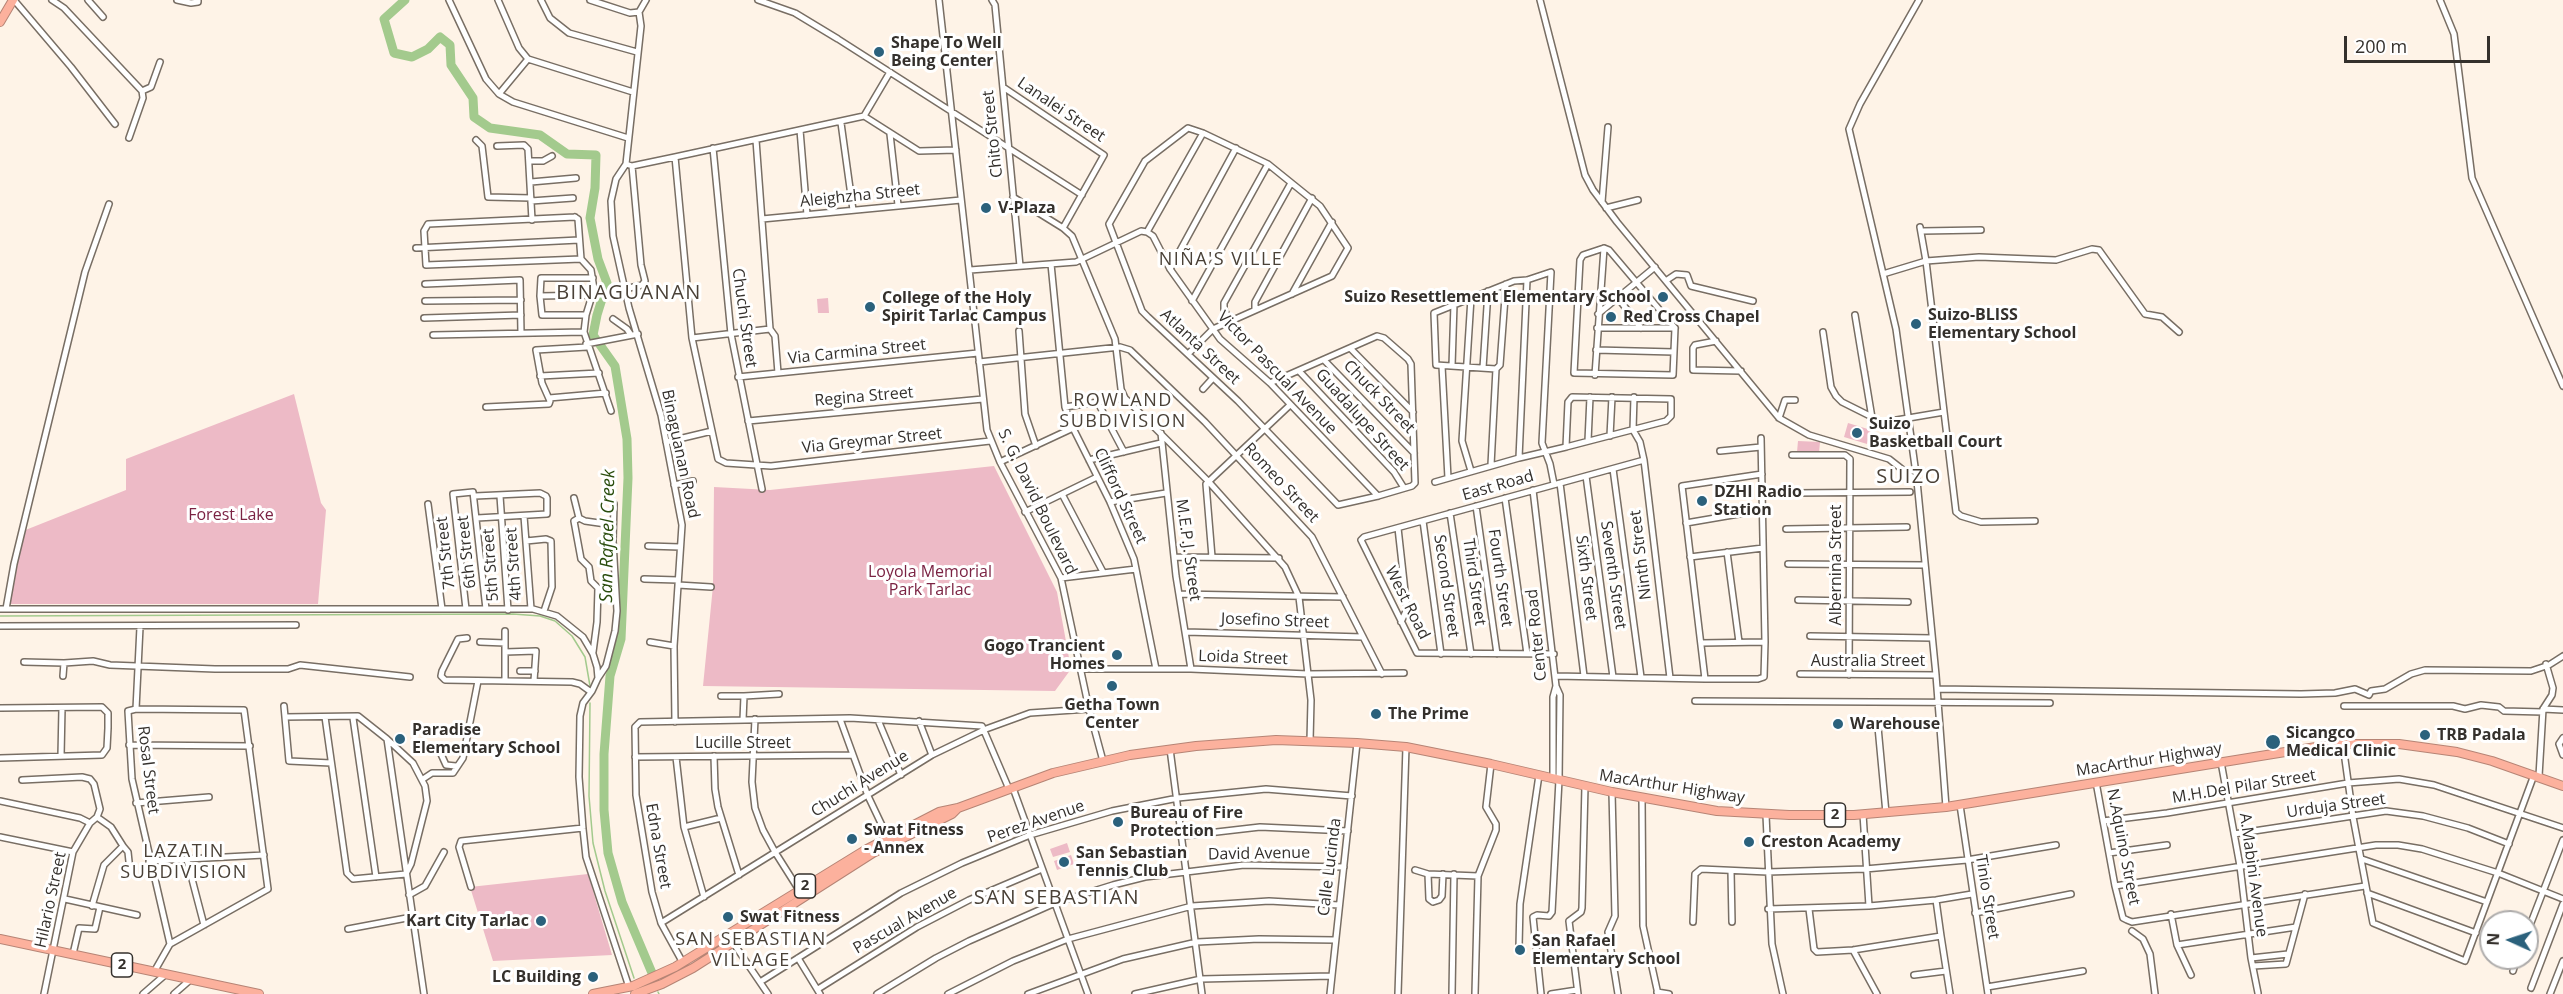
<!DOCTYPE html>
<html>
<head>
<meta charset="utf-8">
<style>
  body { margin:0 }
  #map { position:relative; width:2563px; height:994px; overflow:hidden; background:#fef3e7; font-family:"Open Sans",sans-serif }
  canvas { display:block }
  .north { position:absolute; left:2479px; top:910px; width:60px; height:60px; box-sizing:border-box; background:#fff; border:2px solid #aeacab; border-radius:50%; rotate:273deg; font-size:16px; font-weight:700; line-height:24px; text-align:center; color:#34302c }
  .north::after { content:''; display:block; margin:auto; width:21px; height:27px; background:#2b617c; clip-path:polygon(50% 0,100% 100%,50% 72%,0 100%) }
  .scale { position:absolute; left:2344px; top:36px; width:146px; height:27px; box-sizing:border-box; border:3px solid #34302c; border-top:0; padding-left:8px; font-size:18px; line-height:21px; white-space:nowrap; color:#34302c; -webkit-text-stroke:4px #fff; paint-order:stroke }
</style>
</head>
<body>
<div id="map">
<canvas width="2563" height="994"></canvas>
<div class="north">N</div>
<div class="scale">200 m</div>
</div>
<script>
const c = document.querySelector('canvas').getContext('2d');
c.lineJoin = 'round';
function fillPath(path, color) {
  c.fillStyle = color;
  c.fill(path, 'evenodd');
}
function shape(rows) {
  const path = new Path2D();
  for (const r of rows) {
    path.moveTo(r[0], r[1]);
    for (let i = 2; i < r.length; i += 2) path.lineTo(r[i], r[i + 1]);
  }
  return path;
}
function stroke(path, color, width, dash) {
  c.strokeStyle = color;
  c.lineWidth = width;
  c.lineCap = dash ? 'butt' : 'round';
  c.setLineDash(dash || []);
  c.stroke(path);
}
function write(font, color, halo, rows, align = 'center') {
  c.font = font + ' "Open Sans",sans-serif';
  c.lineWidth = 6;
  c.setLineDash([]);
  c.textBaseline = 'middle';
  c.strokeStyle = halo;
  c.fillStyle = color;
  for (const [text, x, y, turn = 0] of rows) {
    c.save();
    c.translate(x, y);
    c.rotate((+turn || 0) * Math.PI / 180);
    c.textAlign = isNaN(turn) ? turn : align;
    if (halo) c.strokeText(text, 0, 0);
    c.fillText(text, 0, 0);
    c.restore();
  }
}
fillPath(shape([
  [828,298,829,313,818,313,817,299],
  [294,394,321,503,326,510,318,604,9,604,23,531,126,490,126,459],
  [1848,423,1871,430,1867,444,1844,437],
  [1798,441,1820,442,1819,453,1797,452],
  [994,466,1057,592,1071,669,1055,691,703,686,713,586,714,487,770,490],
  [1067,843,1070,852,1053,857,1050,849],
  [1071,855,1074,864,1057,870,1054,861],
  [588,874,612,955,493,961,470,887]
]), '#edbac6');
stroke(shape([
  [0,616,513,614,540,616,555,621,572,636,585,657,590,686],
  [590,703,589,796,593,843,605,891,634,978],
  [658,992,659,994]
]), '#a3ca8d', 1.5);
stroke(shape([
  [405,0,384,19,394,53,412,57,428,49,440,37,450,45,451,65,473,98,474,117,490,128,540,135,567,154,596,155,595,188,590,218,598,259,607,283,597,315,593,335,615,366,627,439,628,478,621,639,610,676,604,754,604,810,608,853,622,902,652,973]
]), '#a3ca8d', 9);
const minor = shape([
  [14,0,71,67,115,124],
  [52,0,64,8,142,91,143,98,129,138],
  [88,0,103,17],
  [177,0,191,3,198,2,198,0],
  [449,0,486,79,499,94,513,102,628,138],
  [498,0,519,48,528,59,633,92],
  [541,0,550,18,569,33,637,52],
  [590,0,630,13,639,12],
  [758,0,795,13,838,39,1082,195],
  [939,0,987,430,1000,462,1061,578,1089,709,1103,761],
  [992,0,995,5,1020,266],
  [1540,0,1585,175,1593,190,1617,222,1779,418,1809,435,1889,459,1917,481],
  [1919,0,1860,104,1849,129,1896,329,1917,481,1936,675,1946,807],
  [2440,0,2454,34,2472,178,2563,386],
  [639,12,646,0],
  [1003,87,1104,155,1063,228],
  [142,91,151,87,160,62],
  [499,94,528,59],
  [864,116,890,72],
  [841,123,853,210],
  [800,130,807,215],
  [890,134,898,205],
  [476,140,482,146,488,197,531,198],
  [756,140,770,329,775,336,778,373],
  [497,146,524,145,528,149,532,220],
  [713,148,731,334,762,489],
  [675,157,692,338,718,459,726,463,771,466,990,441],
  [530,161,543,161,552,156],
  [626,164,616,179,611,201,613,236,629,308,661,415,682,525,674,646,675,722],
  [626,164,632,166,675,157,864,116,919,151,956,150],
  [626,164,641,26,639,12],
  [531,182,576,178],
  [1013,197,1063,228,1072,236,1115,339,1121,389,1125,398,1208,481,1285,567,1299,597,1311,700,1310,741],
  [531,201,573,198],
  [1602,202,1608,127],
  [1606,208,1638,200],
  [575,217,578,219,581,259,426,265,424,231,428,224,575,217],
  [762,219,961,200],
  [1920,227,1926,261,1979,257,2056,260,2092,249,2099,250,2145,314,2162,317,2179,332],
  [1922,231,1981,230],
  [1147,232,1153,236,1170,269,1220,339,1270,383,1378,496],
  [1147,232,1203,133],
  [416,248,579,240],
  [581,259,591,270,594,289,586,315,584,332],
  [1051,264,1065,407,1073,428,1110,502,1134,559,1156,669],
  [1170,269,1236,148],
  [970,270,1076,262,1141,231,1147,232],
  [1883,274,1926,261,1956,512,1961,516,1981,522,2035,521],
  [1667,280,1676,274,1687,275,1691,286,1753,301],
  [425,284,520,280,521,333],
  [625,289,642,285,645,281,641,265,632,166],
  [1292,294,1332,222],
  [540,296,541,278,593,278],
  [1618,298,1641,328],
  [425,301,521,300],
  [1192,301,1268,164],
  [1255,310,1255,302,1312,198],
  [1598,314,1655,267],
  [586,315,542,315,540,296,594,295],
  [1855,315,1873,424,1944,412],
  [424,318,521,315],
  [613,319,627,329,631,335],
  [1229,320,1224,309,1224,303,1291,183],
  [1597,328,1675,328,1673,375,1574,373,1580,260,1583,255,1604,248,1609,250,1675,328],
  [1019,331,1025,414,1036,446],
  [1823,332,1831,387,1836,396,1842,402,1872,417],
  [1936,332,1976,332],
  [433,335,584,332,611,411],
  [692,338,770,329],
  [1716,341,1695,345,1693,348,1693,370,1741,371],
  [586,344,638,334],
  [1351,349,1413,412],
  [1596,350,1674,352],
  [1188,354,1213,329,1332,276,1348,248,1320,206,1268,164,1203,133,1188,128,1145,161,1109,224,1142,311,1148,317,1238,401,1338,505,1378,496,1412,486,1415,483,1411,364,1408,359,1384,338,1377,336,1270,383],
  [1324,360,1414,453],
  [979,362,1120,347,1130,350,1205,422,1312,537,1382,674],
  [1442,366,1448,478],
  [1452,366,1454,304],
  [1483,368,1488,291],
  [1496,369,1436,365,1434,313,1514,281,1527,280,1551,272,1542,443,1550,464,1554,484],
  [1299,371,1394,472,1404,488],
  [1595,375,1604,248],
  [540,376,599,373],
  [738,377,978,353],
  [1203,389,1213,378],
  [1634,397,1633,430,1640,442,1644,460,1670,678],
  [549,398,606,393],
  [1097,401,1124,452],
  [486,407,549,404,550,401,542,383,536,350,587,347],
  [1065,407,1125,398],
  [1779,418,1785,400,1795,400],
  [748,421,983,399],
  [1161,433,1176,576,1191,669],
  [1610,436,1612,397],
  [1588,441,1590,397],
  [666,442,712,431],
  [1720,451,1761,447],
  [1792,455,1845,455,1850,459,1849,675],
  [1519,458,1527,280],
  [1089,460,1161,443],
  [1000,462,1073,428],
  [1491,465,1496,369,1500,365,1506,284],
  [1613,469,1641,677],
  [1471,471,1462,441,1471,298],
  [1586,476,1613,677],
  [1435,482,1519,458,1566,447,1666,421,1671,416,1671,399,1572,397,1568,402,1566,447],
  [1560,483,1584,676],
  [674,485,693,481],
  [1533,490,1556,686,1553,697,1553,778],
  [1795,493,1910,492],
  [1062,494,1103,572],
  [475,496,540,493,546,496,547,498,547,514,477,518],
  [500,496,508,610],
  [574,498,579,518],
  [1505,498,1527,654],
  [1110,502,1166,493],
  [428,504,442,609],
  [1476,506,1497,654],
  [1025,512,1097,477],
  [1450,513,1471,654],
  [524,516,531,609],
  [1423,521,1441,654],
  [1686,523,1762,510],
  [1398,528,1407,609,1401,622],
  [1786,529,1907,527],
  [526,541,546,539,551,541,552,587,544,611],
  [648,546,680,547],
  [1727,552,1739,642],
  [1174,557,1279,558],
  [1212,557,1206,484,1290,405],
  [1690,557,1763,548],
  [1788,564,1925,565],
  [1061,578,1136,569],
  [644,579,678,580],
  [678,585,711,587],
  [1179,594,1343,597],
  [1798,600,1908,602],
  [0,609,533,609,557,616,583,637,593,654,597,667,598,678,592,691,583,703,580,716,579,777,583,829,586,857,629,987],
  [6,609,14,564,85,272,109,204],
  [466,609,453,494,473,492,486,609],
  [0,626,296,625],
  [1186,632,1363,637],
  [1810,636,1932,638],
  [467,638,458,639,442,671,441,676,445,680,572,682,580,684,591,692],
  [480,642,505,643],
  [650,642,674,646],
  [1701,643,1765,642],
  [505,652,536,651,534,681],
  [593,652,597,622,598,588,591,581,589,567,581,559,574,521,579,518,585,521,613,525],
  [1554,654,1417,653,1361,540,1364,537,1644,460],
  [24,662,64,663],
  [1081,669,1191,669,1308,674,1404,673],
  [520,671,535,671],
  [1800,674,1936,675],
  [63,676,64,663,93,661,110,665,215,669,288,669,300,665,410,677],
  [1555,676,1705,679,1758,679,1764,677,1765,642,1761,438],
  [598,678,606,666,615,631,617,611,613,541,614,504],
  [1705,679,1682,486,1762,474],
  [505,681,505,631],
  [1937,689,2301,694,2335,693,2355,689,2369,695,2371,691,2385,689,2411,674,2425,670,2531,671,2549,665,2563,656],
  [721,696,744,696,743,720],
  [744,696,779,694],
  [1695,701,2050,703],
  [284,706,289,761,331,763],
  [2344,706,2453,706,2465,709,2481,705,2499,707,2504,711,2543,712],
  [0,708,102,707,108,713,108,728,107,748,102,755,0,758],
  [136,709,140,627],
  [2543,709,2552,695,2553,688,2546,664],
  [285,717,358,716,387,739,424,994],
  [325,717,347,873,353,879,406,874,411,864,427,801,425,786,413,763,387,739],
  [353,718,376,877],
  [755,719,752,782,755,808,763,830,775,852,799,890],
  [840,719,868,796,888,838],
  [878,720,901,775],
  [919,721,932,755],
  [1878,727,1886,813],
  [2563,738,2559,744,2563,755],
  [129,745,250,746],
  [2343,745,2353,817,2373,923,2465,961,2534,775],
  [1170,749,1202,994],
  [441,754,446,765,456,766],
  [61,756,62,708],
  [714,756,715,789,718,807,739,875],
  [635,757,852,755],
  [676,757,684,827,704,897],
  [2221,762,2240,866,2251,958,2258,993],
  [2539,776,2543,709,2563,710],
  [423,779,432,773,453,773,463,758,478,681],
  [22,780,82,777,90,779,94,784,100,809,97,817,111,827,123,846,104,865,92,906],
  [2096,782,2115,886,2123,918,2127,920,2132,922,2365,886],
  [1013,788,1088,994],
  [1612,792,1615,916,1608,932,1618,994],
  [1642,798,1643,926,1658,994],
  [0,801,80,818,90,823],
  [136,803,209,797],
  [1960,805,1988,994],
  [1863,814,1869,906],
  [1766,815,1772,944,1783,994],
  [2103,821,2167,813,2348,783,2399,779,2434,785,2563,828],
  [684,827,721,818],
  [2234,834,2386,811,2423,816,2468,828,2509,844],
  [1182,836,1260,827,1348,831],
  [0,837,73,852],
  [123,846,128,852,130,871],
  [2109,853,2167,845],
  [2362,859,2487,902],
  [187,860,204,925],
  [149,861,264,855],
  [1415,870,1428,874,1478,876],
  [1731,871,1732,922],
  [1428,874,1429,899,1433,902,1439,900,1442,896,1443,874],
  [2115,886,2376,845,2398,845,2422,849,2498,873,2563,899],
  [471,887,459,847,461,841,583,828],
  [2367,893,2476,933],
  [409,895,425,886,444,852],
  [65,899,137,915],
  [1768,909,1869,906,1936,900,1972,894],
  [1809,909,1814,949,1817,952,1853,950,1941,936,1936,900],
  [1975,913,2071,894],
  [2171,914,2177,945,2191,975],
  [1693,922,1695,874,1701,869,1768,872,1865,869,1967,860,2056,845],
  [661,923,932,755,986,729,1030,713,1089,709],
  [348,929,412,917],
  [2132,931,2143,939,2150,954,2155,994],
  [2527,933,2563,840],
  [1941,936,1950,994],
  [732,941,768,994],
  [2177,945,2296,927],
  [1519,947,1520,904,1539,775],
  [1853,950,1877,994],
  [73,954,79,928,95,929,100,907],
  [798,958,820,994],
  [2251,958,2288,954],
  [683,963,661,923,652,892,636,795,635,727,640,722,850,718,982,726,1009,789],
  [2253,966,2286,964,2305,894],
  [2513,971,2517,958],
  [154,972,170,944,132,779,128,711,136,709,244,710,268,889,170,944],
  [1914,975,1946,971],
  [760,982,901,893,962,863,1030,835,1112,811,1178,798,1266,789,1352,796],
  [1987,987,2083,971],
  [2531,988,2563,904],
  [818,989,917,927,969,900,1042,869],
  [1657,992,1669,994],
  [44,994,73,852,90,823,97,817],
  [143,994,166,974],
  [174,994,190,980],
  [877,994,936,958,969,941,1055,903,1113,885,1145,877,1244,865,1344,867],
  [948,994,1013,961,1068,939,1192,906,1269,901,1339,905],
  [1028,994,1123,959,1197,942,1259,939,1335,940],
  [1135,994,1201,979,1331,976],
  [1330,994,1357,743],
  [1398,994,1406,747],
  [1452,994,1454,874],
  [1475,994,1478,876,1496,830,1496,824,1486,807,1491,764],
  [1541,994,1533,917,1537,915,1549,916,1552,912,1559,780,1560,695,1556,686],
  [1551,994,1577,990],
  [1578,994,1569,921,1581,912,1582,908,1585,786],
  [2550,994,2563,961]
]);
const highway = shape([
  [0,22,13,0],
  [0,939,259,994],
  [593,994,633,986,675,967,867,849,939,812,958,808,1053,773,1130,755,1196,746,1276,740,1357,743,1406,747,1491,764,1612,792,1717,811,1789,815,1854,815,1946,807,2316,747,2349,744,2399,744,2457,752,2492,761,2563,786],
  [635,994,662,984,693,968,873,853,952,814,958,808]
]);
stroke(minor, '#786e64', 8);
stroke(highway, '#b68475', 10);
stroke(minor, '#fff', 5);
stroke(highway, '#fcb19d', 8);
for (const [x, y, r, color] of [
  [879,52,6,"#2b617c"],
  [986,208,6,"#2b617c"],
  [1663,297,6,"#2b617c"],
  [870,307,6,"#2b617c"],
  [1611,317,6,"#2b617c"],
  [1916,324,6,"#2b617c"],
  [1857,433,6,"#2b617c"],
  [1702,501,6,"#2b617c"],
  [1117,655,6,"#2b617c"],
  [1112,686,6,"#2b617c"],
  [1376,714,6,"#2b617c"],
  [1838,724,6,"#2b617c"],
  [2425,735,6,"#2b617c"],
  [400,739,6,"#2b617c"],
  [2273,742,8,"#2b617c"],
  [1118,822,6,"#2b617c"],
  [852,839,6,"#2b617c"],
  [1749,842,6,"#2b617c"],
  [1064,862,6,"#2b617c"],
  [728,917,6,"#2b617c"],
  [541,921,6,"#2b617c"],
  [1520,950,6,"#2b617c"],
  [593,977,6,"#2b617c"]
]) {
  const dot = new Path2D();
  dot.arc(x, y, r, 0, 2 * Math.PI);
  c.fillStyle = color;
  c.fill(dot);
  stroke(dot, '#fff', 2);
}
for (const [x, y, w] of [
  [1835,815,21],
  [805,886,21],
  [122,965,21]
]) {
  const box = new Path2D();
  box.roundRect(x - w / 2, y - 12, w, 24, 4.5);
  c.fillStyle = '#fff';
  c.fill(box);
  stroke(box, '#34302c', 1.5);
}
write('bold 15px', '#34302c', null, [
  ["2",1835,815],
  ["2",805,886],
  ["2",122,965]
]);
write('bold 16px', '#34302c', '#fff', [
  ["Shape To Well",891,43],
  ["Being Center",891,61],
  ["V-Plaza",998,208],
  ["Suizo Resettlement Elementary School",1651,297,"right"],
  ["College of the Holy",882,298],
  ["Spirit Tarlac Campus",882,316],
  ["Suizo-BLISS",1928,315],
  ["Elementary School",1928,333],
  ["Red Cross Chapel",1623,317],
  ["Suizo",1869,424],
  ["Basketball Court",1869,442],
  ["DZHI Radio",1714,492],
  ["Station",1714,510],
  ["Gogo Trancient",1105,646,"right"],
  ["Homes",1105,664,"right"],
  ["Getha Town",1112,705,"center"],
  ["Center",1112,723,"center"],
  ["The Prime",1388,714],
  ["Warehouse",1850,724],
  ["Paradise",412,730],
  ["Elementary School",412,748],
  ["Sicangco",2286,733],
  ["Medical Clinic",2286,751],
  ["TRB Padala",2437,735],
  ["Bureau of Fire",1130,813],
  ["Protection",1130,831],
  ["Swat Fitness",864,830],
  ["- Annex",864,848],
  ["Creston Academy",1761,842],
  ["San Sebastian",1076,853],
  ["Tennis Club",1076,871],
  ["Swat Fitness",740,917],
  ["Kart City Tarlac",529,921,"right"],
  ["San Rafael",1532,941],
  ["Elementary School",1532,959],
  ["LC Building",581,977,"right"]
], 'left');
write('16px', '#34302c', '#fff', [
  ["Lanalei Street",1061,110,34],
  ["Chito Street",993,134,-96],
  ["Aleighzha Street",860,196,-6],
  ["Chuchi Street",744,318,82],
  ["Atlanta Street",1200,347,43],
  ["Via Carmina Street",857,352,-6],
  ["Victor Pascual Avenue",1277,373,46],
  ["Regina Street",864,397,-5],
  ["Chuck Street",1379,397,46],
  ["Guadalupe Street",1362,420,48],
  ["Via Greymar Street",872,441,-6],
  ["Binaguanan Road",680,454,78],
  ["Romeo Street",1281,483,47],
  ["East Road",1498,486,-16],
  ["Clifford Street",1120,496,65],
  ["S. G. David Boulevard",1037,502,64],
  ["M.E.P.J. Street",1188,550,82],
  ["6th Street",467,552,-96],
  ["7th Street",446,553,-96],
  ["Ninth Street",1641,555,-97],
  ["4th Street",514,564,-94],
  ["5th Street",491,565,-94],
  ["Albernina Street",1836,565,-90],
  ["Seventh Street",1613,575,82],
  ["Fourth Street",1500,578,82],
  ["Sixth Street",1586,578,83],
  ["Third Street",1474,582,82],
  ["Second Street",1446,586,82],
  ["West Road",1407,603,63],
  ["Josefino Street",1275,621,2],
  ["Center Road",1537,635,-96],
  ["Loida Street",1243,658,2],
  ["Australia Street",1868,661],
  ["Lucille Street",743,743],
  ["MacArthur Highway",2149,760,-9],
  ["Rosal Street",148,770,83],
  ["Chuchi Avenue",860,784,-32],
  ["MacArthur Highway",1672,787,9],
  ["M.H.Del Pilar Street",2244,787,-9],
  ["Urduja Street",2336,806,-8],
  ["Perez Avenue",1036,822,-19],
  ["Edna Street",658,846,80],
  ["N.Aquino Street",2123,847,79],
  ["David Avenue",1259,854,-1],
  ["Calle Lucinda",1330,867,-83],
  ["A.Mabini Avenue",2253,875,82],
  ["Tinio Street",1987,897,81],
  ["Hilario Street",51,900,-78],
  ["Pascual Avenue",905,921,-30]
]);
write('16px', '#7b2343', '#fff', [
  ["Forest Lake",231,515],
  ["Loyola Memorial",930,572],
  ["Park Tarlac",930,590]
]);
c.letterSpacing = '1.5px';
write('18px', '#4a4137', '#fff', [
  ["NIÑA'S VILLE",1221,260],
  ["ROWLAND",1123,401],
  ["SUBDIVISION",1123,422],
  ["LAZATIN",184,852],
  ["SUBDIVISION",184,873],
  ["SAN SEBASTIAN",751,940],
  ["VILLAGE",751,961]
]);
c.letterSpacing = '0px';
write('italic 18px', '#2a4d0d', '#fff', [
  ["San Rafael Creek",608,536,-89]
]);
c.letterSpacing = '1.5px';
write('20px', '#4a4137', '#fff', [
  ["BINAGUANAN",629,293],
  ["SUIZO",1909,477],
  ["SAN SEBASTIAN",1057,898]
]);
c.letterSpacing = '0px';
</script>
</body>
</html>
